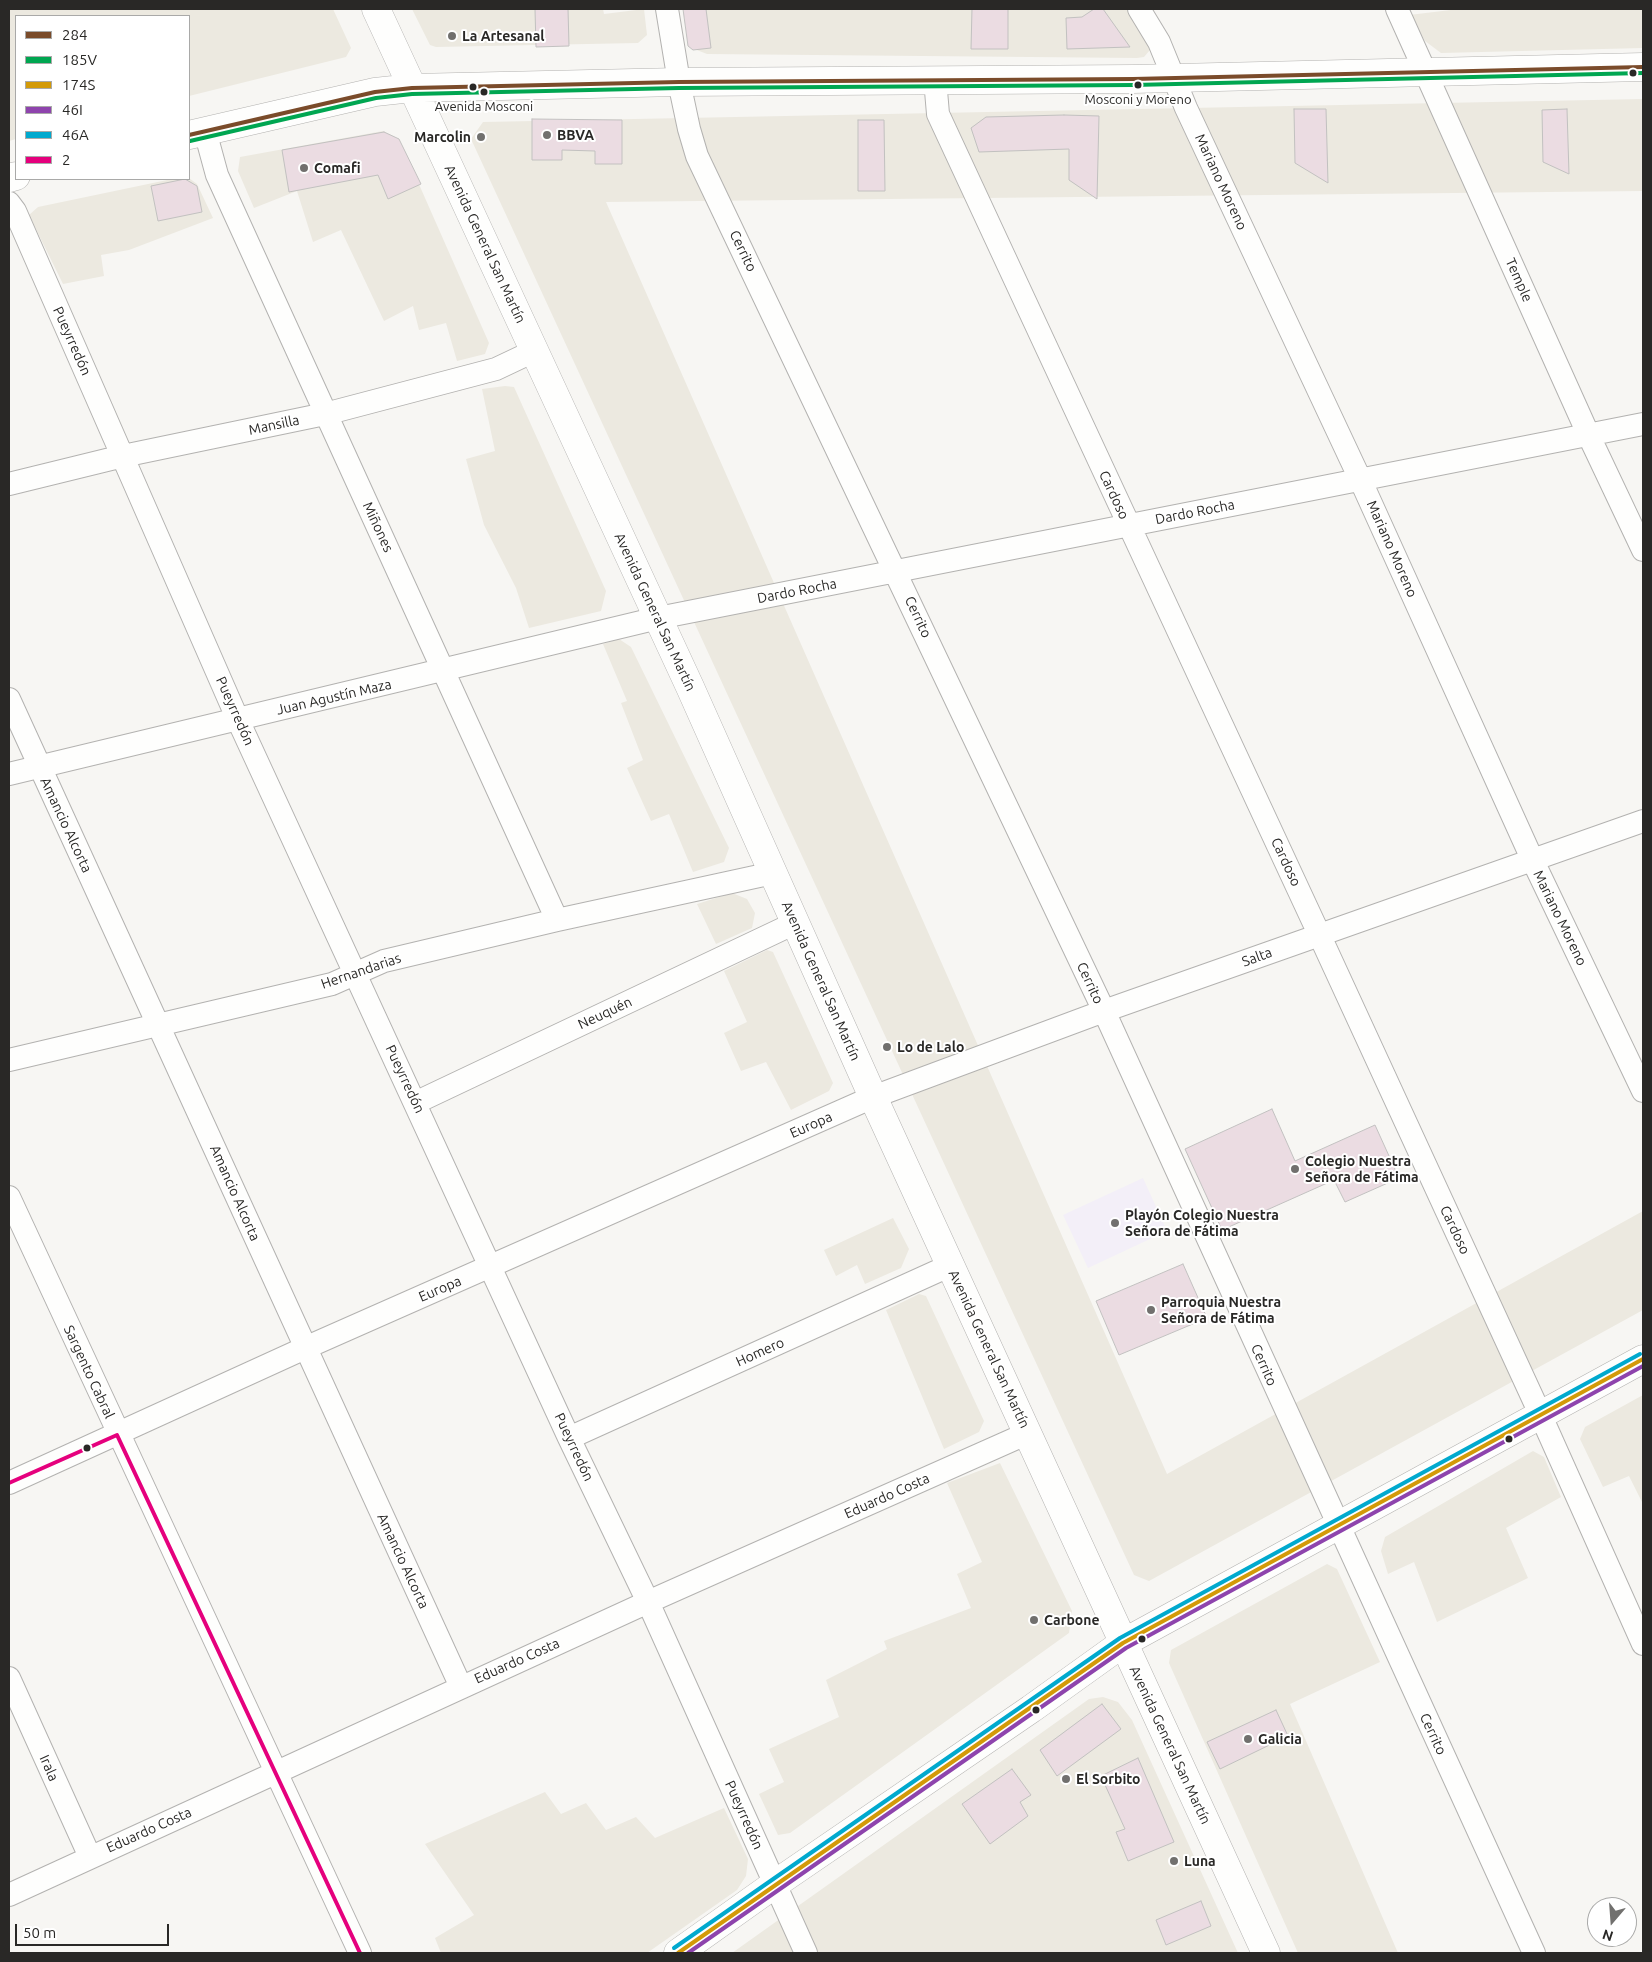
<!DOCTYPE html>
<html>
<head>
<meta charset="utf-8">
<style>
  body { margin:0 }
  #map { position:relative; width:1652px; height:1962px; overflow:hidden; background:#f7f6f3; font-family:Ubuntu,sans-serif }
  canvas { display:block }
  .frame { position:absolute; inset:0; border:10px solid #292826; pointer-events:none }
  .legend { position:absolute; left:15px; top:15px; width:175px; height:165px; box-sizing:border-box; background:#fff; border:1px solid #a9a9a8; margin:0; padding:6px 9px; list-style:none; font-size:15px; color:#292826 }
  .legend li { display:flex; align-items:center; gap:10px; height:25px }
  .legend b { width:25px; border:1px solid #a9a9a8 }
  .north { position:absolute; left:1587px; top:1897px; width:50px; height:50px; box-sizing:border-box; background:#fff; border:1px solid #a9a9a8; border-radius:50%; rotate:198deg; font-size:14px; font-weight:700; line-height:20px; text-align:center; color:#292826 }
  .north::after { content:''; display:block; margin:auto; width:18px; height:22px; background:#71706e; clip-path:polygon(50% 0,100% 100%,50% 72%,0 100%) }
  .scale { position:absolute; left:15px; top:1924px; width:154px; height:22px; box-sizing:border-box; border:2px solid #292826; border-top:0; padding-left:6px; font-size:15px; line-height:18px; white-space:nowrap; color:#292826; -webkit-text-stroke:4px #fff; paint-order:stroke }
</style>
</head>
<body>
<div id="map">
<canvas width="1652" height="1962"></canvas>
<div class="frame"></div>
<ul class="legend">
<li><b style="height:6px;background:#7a4b2a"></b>284</li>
<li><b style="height:6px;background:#00a651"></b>185V</li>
<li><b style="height:6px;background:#d39a08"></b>174S</li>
<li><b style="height:6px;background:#8e44ad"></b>46I</li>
<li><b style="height:6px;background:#00a9ce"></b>46A</li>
<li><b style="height:6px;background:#e5007d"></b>2</li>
</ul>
<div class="north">N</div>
<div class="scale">50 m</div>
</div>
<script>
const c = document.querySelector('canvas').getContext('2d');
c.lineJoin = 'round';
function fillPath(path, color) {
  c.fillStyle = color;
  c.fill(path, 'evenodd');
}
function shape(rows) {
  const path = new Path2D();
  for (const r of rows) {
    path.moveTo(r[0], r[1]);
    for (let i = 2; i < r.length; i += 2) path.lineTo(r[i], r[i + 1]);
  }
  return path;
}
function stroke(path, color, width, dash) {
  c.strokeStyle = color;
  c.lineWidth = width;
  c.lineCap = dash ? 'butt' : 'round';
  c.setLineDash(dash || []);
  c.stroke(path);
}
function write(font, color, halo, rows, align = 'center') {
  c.font = font + ' Ubuntu,sans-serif';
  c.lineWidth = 4;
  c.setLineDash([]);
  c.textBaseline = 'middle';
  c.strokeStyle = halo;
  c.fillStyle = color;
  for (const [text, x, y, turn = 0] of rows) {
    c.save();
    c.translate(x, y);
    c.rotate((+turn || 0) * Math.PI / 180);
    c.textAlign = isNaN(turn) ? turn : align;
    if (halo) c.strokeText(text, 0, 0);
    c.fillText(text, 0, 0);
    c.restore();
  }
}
fillPath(shape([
  [9,9,333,9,351,48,346,57,189,96,189,16,16,16,16,139,9,141],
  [412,9,603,9,604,14,644,9,647,35,638,43,436,47,430,45],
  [684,9,1130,9,1150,44,1150,50,1144,57,1137,58,707,54,689,47],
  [1459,9,1643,9,1643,48,1441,53,1425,41,1409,15],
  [1643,99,1643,191,606,202,1167,1474,1643,1211,1643,1310,1149,1581,1134,1575,471,139,483,122],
  [383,131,399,139,489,343,485,354,457,361,446,323,419,330,413,306,384,321,341,230,313,242,297,191,254,208,238,171,240,157],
  [189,178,197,184,213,218,129,250,101,255,104,276,63,284,29,215,38,207,172,179],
  [505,386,514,387,606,591,601,611,529,628,516,588,484,525,466,459,495,451,482,389],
  [619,639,631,647,729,848,724,862,693,872,669,814,651,821,627,768,643,760,621,703,627,701,603,644],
  [732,893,747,899,755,913,752,928,716,944,697,904],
  [767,950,773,952,833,1083,829,1091,791,1110,766,1062,741,1071,724,1033,747,1022,724,971],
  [893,1218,909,1249,901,1268,865,1284,857,1265,836,1276,824,1250],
  [919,1294,926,1296,984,1421,979,1432,944,1449,886,1310],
  [1643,1395,1643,1504,1629,1476,1603,1487,1580,1439,1585,1427],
  [1533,1451,1544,1457,1561,1497,1506,1528,1528,1578,1437,1622,1414,1562,1388,1574,1381,1551,1385,1537],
  [1000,1463,1072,1611,1069,1633,790,1833,778,1835,759,1794,784,1782,769,1749,839,1717,826,1680,887,1649,884,1641,971,1608,957,1574,982,1562,947,1483],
  [1327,1564,1337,1569,1380,1662,1290,1704,1398,1953,1298,1953,1169,1663,1171,1650],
  [1103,1697,1118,1702,1132,1720,1238,1953,732,1953,1089,1699],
  [545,1792,561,1814,586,1803,606,1830,636,1817,655,1838,724,1808,748,1859,746,1876,737,1890,647,1953,441,1953,435,1938,474,1915,425,1844]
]), '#ece9e0');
fillPath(shape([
  [1143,1178,1167,1231,1088,1268,1063,1215]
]), '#f3eff8');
const building = shape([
  [535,9,568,9,569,46,536,47,535,9],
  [683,9,706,9,711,48,693,50,688,46,683,9],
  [972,9,1008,9,1008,49,971,49,972,9],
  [1094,9,1103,9,1130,47,1067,49,1066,18,1082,17,1094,9],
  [1294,109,1326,109,1328,183,1295,163,1294,109],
  [1567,109,1569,174,1543,162,1542,110,1567,109],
  [1064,115,1099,116,1097,199,1069,180,1069,149,979,152,971,128,986,117,1064,115],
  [532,119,622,120,622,164,595,164,595,151,562,150,562,160,532,160,532,119],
  [858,120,884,120,885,191,858,191,858,120],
  [384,132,399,139,421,184,388,199,378,175,289,192,282,150,384,132],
  [185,179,197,186,202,212,158,221,151,186,185,179],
  [1272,1109,1295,1161,1375,1125,1399,1178,1345,1202,1334,1180,1222,1230,1185,1149,1272,1109],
  [1183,1264,1207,1318,1119,1355,1096,1301,1183,1264],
  [1102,1704,1121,1729,1057,1776,1040,1750,1102,1704],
  [1276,1710,1288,1736,1220,1769,1207,1742,1276,1710],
  [1138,1758,1174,1842,1128,1861,1116,1832,1125,1829,1101,1776,1138,1758],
  [1012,1769,1031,1795,1020,1802,1028,1816,990,1844,962,1804,1012,1769],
  [1201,1901,1211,1926,1166,1945,1156,1920,1201,1901]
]);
fillPath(building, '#ebdce2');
stroke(building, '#c2c1c0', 1);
const minor = shape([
  [667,9,679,82,689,129,697,156,1104,1011,1534,1953],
  [1139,9,1159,42,1186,108,1360,479,1533,861,1643,1091],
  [1397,9,1589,436,1643,550],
  [935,79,938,114,1319,934,1541,1416,1643,1644],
  [205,131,217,175,557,920],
  [9,203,15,211,238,720,569,1438,648,1602,806,1953],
  [9,484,123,456,325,414,496,369,534,351],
  [9,699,461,1687],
  [9,774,658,618,1643,424],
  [9,1060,332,984,384,961,557,920,773,873],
  [415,1103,795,923],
  [9,1197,360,1953],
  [569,1438,951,1265],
  [9,1483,305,1348,873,1097,1104,1011,1643,821],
  [9,1678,90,1857],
  [9,1895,648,1602,1028,1433]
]);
const secondary = shape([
  [376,9,690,687,873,1097,1266,1953],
  [189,135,375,92,412,88,679,82,1133,79,1643,67],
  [9,178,16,176],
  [678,1953,775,1884,1031,1709,1123,1643,1643,1359]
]);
stroke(minor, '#b3b2b0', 24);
stroke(secondary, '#b3b2b0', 29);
stroke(minor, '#fefefd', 22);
stroke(secondary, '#fefefd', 28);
stroke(shape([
  [189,135,375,92,412,88,679,82,1133,79,1643,67]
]), '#7a4b2a', 4);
stroke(shape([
  [190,141,376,98,412,94,679,88,1133,85,1643,73]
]), '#00a651', 4);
stroke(shape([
  [678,1953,1123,1643,1643,1359]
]), '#d39a08', 4);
stroke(shape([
  [688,1953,1126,1648,1643,1366]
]), '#8e44ad', 4);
stroke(shape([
  [674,1948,1120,1638,1640,1354]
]), '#00a9ce', 4);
stroke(shape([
  [9,1483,117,1435,360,1953]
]), '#e5007d', 4);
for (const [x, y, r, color] of [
  [452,36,5,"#71706e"],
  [1633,73,4.5,"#292826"],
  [1138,85,4.5,"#292826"],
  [473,87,4.5,"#292826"],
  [484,92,4.5,"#292826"],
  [547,135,5,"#71706e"],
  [481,137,5,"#71706e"],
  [304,168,5,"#71706e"],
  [887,1047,5,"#71706e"],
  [1295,1169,5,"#71706e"],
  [1115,1223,5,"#71706e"],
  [1151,1310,5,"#71706e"],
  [1509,1439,4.5,"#292826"],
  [87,1448,4.5,"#292826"],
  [1034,1620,5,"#71706e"],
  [1142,1639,4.5,"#292826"],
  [1036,1710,4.5,"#292826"],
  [1248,1739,5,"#71706e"],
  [1066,1779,5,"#71706e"],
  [1174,1861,5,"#71706e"]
]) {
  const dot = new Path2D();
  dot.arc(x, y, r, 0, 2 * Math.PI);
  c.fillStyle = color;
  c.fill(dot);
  stroke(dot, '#fff', 2);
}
write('13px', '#292826', '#fff', [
  ["Mosconi y Moreno",1138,100],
  ["Avenida Mosconi",484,107]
]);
write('bold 14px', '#292826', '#fff', [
  ["La Artesanal",462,36],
  ["BBVA",557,135],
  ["Marcolin",471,137,"right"],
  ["Comafi",314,168],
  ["Lo de Lalo",897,1047],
  ["Colegio Nuestra",1305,1161],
  ["Señora de Fátima",1305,1177],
  ["Playón Colegio Nuestra",1125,1215],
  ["Señora de Fátima",1125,1231],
  ["Parroquia Nuestra",1161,1302],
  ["Señora de Fátima",1161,1318],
  ["Carbone",1044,1620],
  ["Galicia",1258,1739],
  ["El Sorbito",1076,1779],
  ["Luna",1184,1861]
], 'left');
write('14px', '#292826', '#fff', [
  ["Mariano Moreno",1221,182,65],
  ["Avenida General San Martín",485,244,65],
  ["Cerrito",743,251,64],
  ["Temple",1519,280,66],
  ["Pueyrredón",72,341,66],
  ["Mansilla",274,425,-12],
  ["Cardoso",1114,495,65],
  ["Dardo Rocha",1195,512,-11],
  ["Miñones",378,527,65],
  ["Mariano Moreno",1392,549,66],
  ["Dardo Rocha",797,591,-11],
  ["Avenida General San Martín",655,612,65],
  ["Cerrito",918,617,65],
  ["Juan Agustín Maza",334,697,-13],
  ["Pueyrredón",235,711,66],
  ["Amancio Alcorta",66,825,65],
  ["Cardoso",1286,862,65],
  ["Mariano Moreno",1560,918,64],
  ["Salta",1257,957,-20],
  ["Hernandarias",361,971,-19],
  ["Avenida General San Martín",821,981,66],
  ["Cerrito",1090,983,65],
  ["Neuquén",605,1013,-25],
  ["Pueyrredón",405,1079,65],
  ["Europa",811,1125,-24],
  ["Amancio Alcorta",235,1193,66],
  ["Cardoso",1455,1230,65],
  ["Europa",440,1289,-23],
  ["Avenida General San Martín",989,1349,65],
  ["Homero",760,1352,-24],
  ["Cerrito",1264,1365,66],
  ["Sargento Cabral",89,1372,65],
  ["Pueyrredón",574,1447,65],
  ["Eduardo Costa",887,1496,-24],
  ["Amancio Alcorta",403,1561,65],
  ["Eduardo Costa",517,1661,-24],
  ["Cerrito",1433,1734,65],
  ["Avenida General San Martín",1170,1745,65],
  ["Irala",49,1768,66],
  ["Pueyrredón",744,1815,66],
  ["Eduardo Costa",149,1830,-24]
]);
</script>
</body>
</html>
